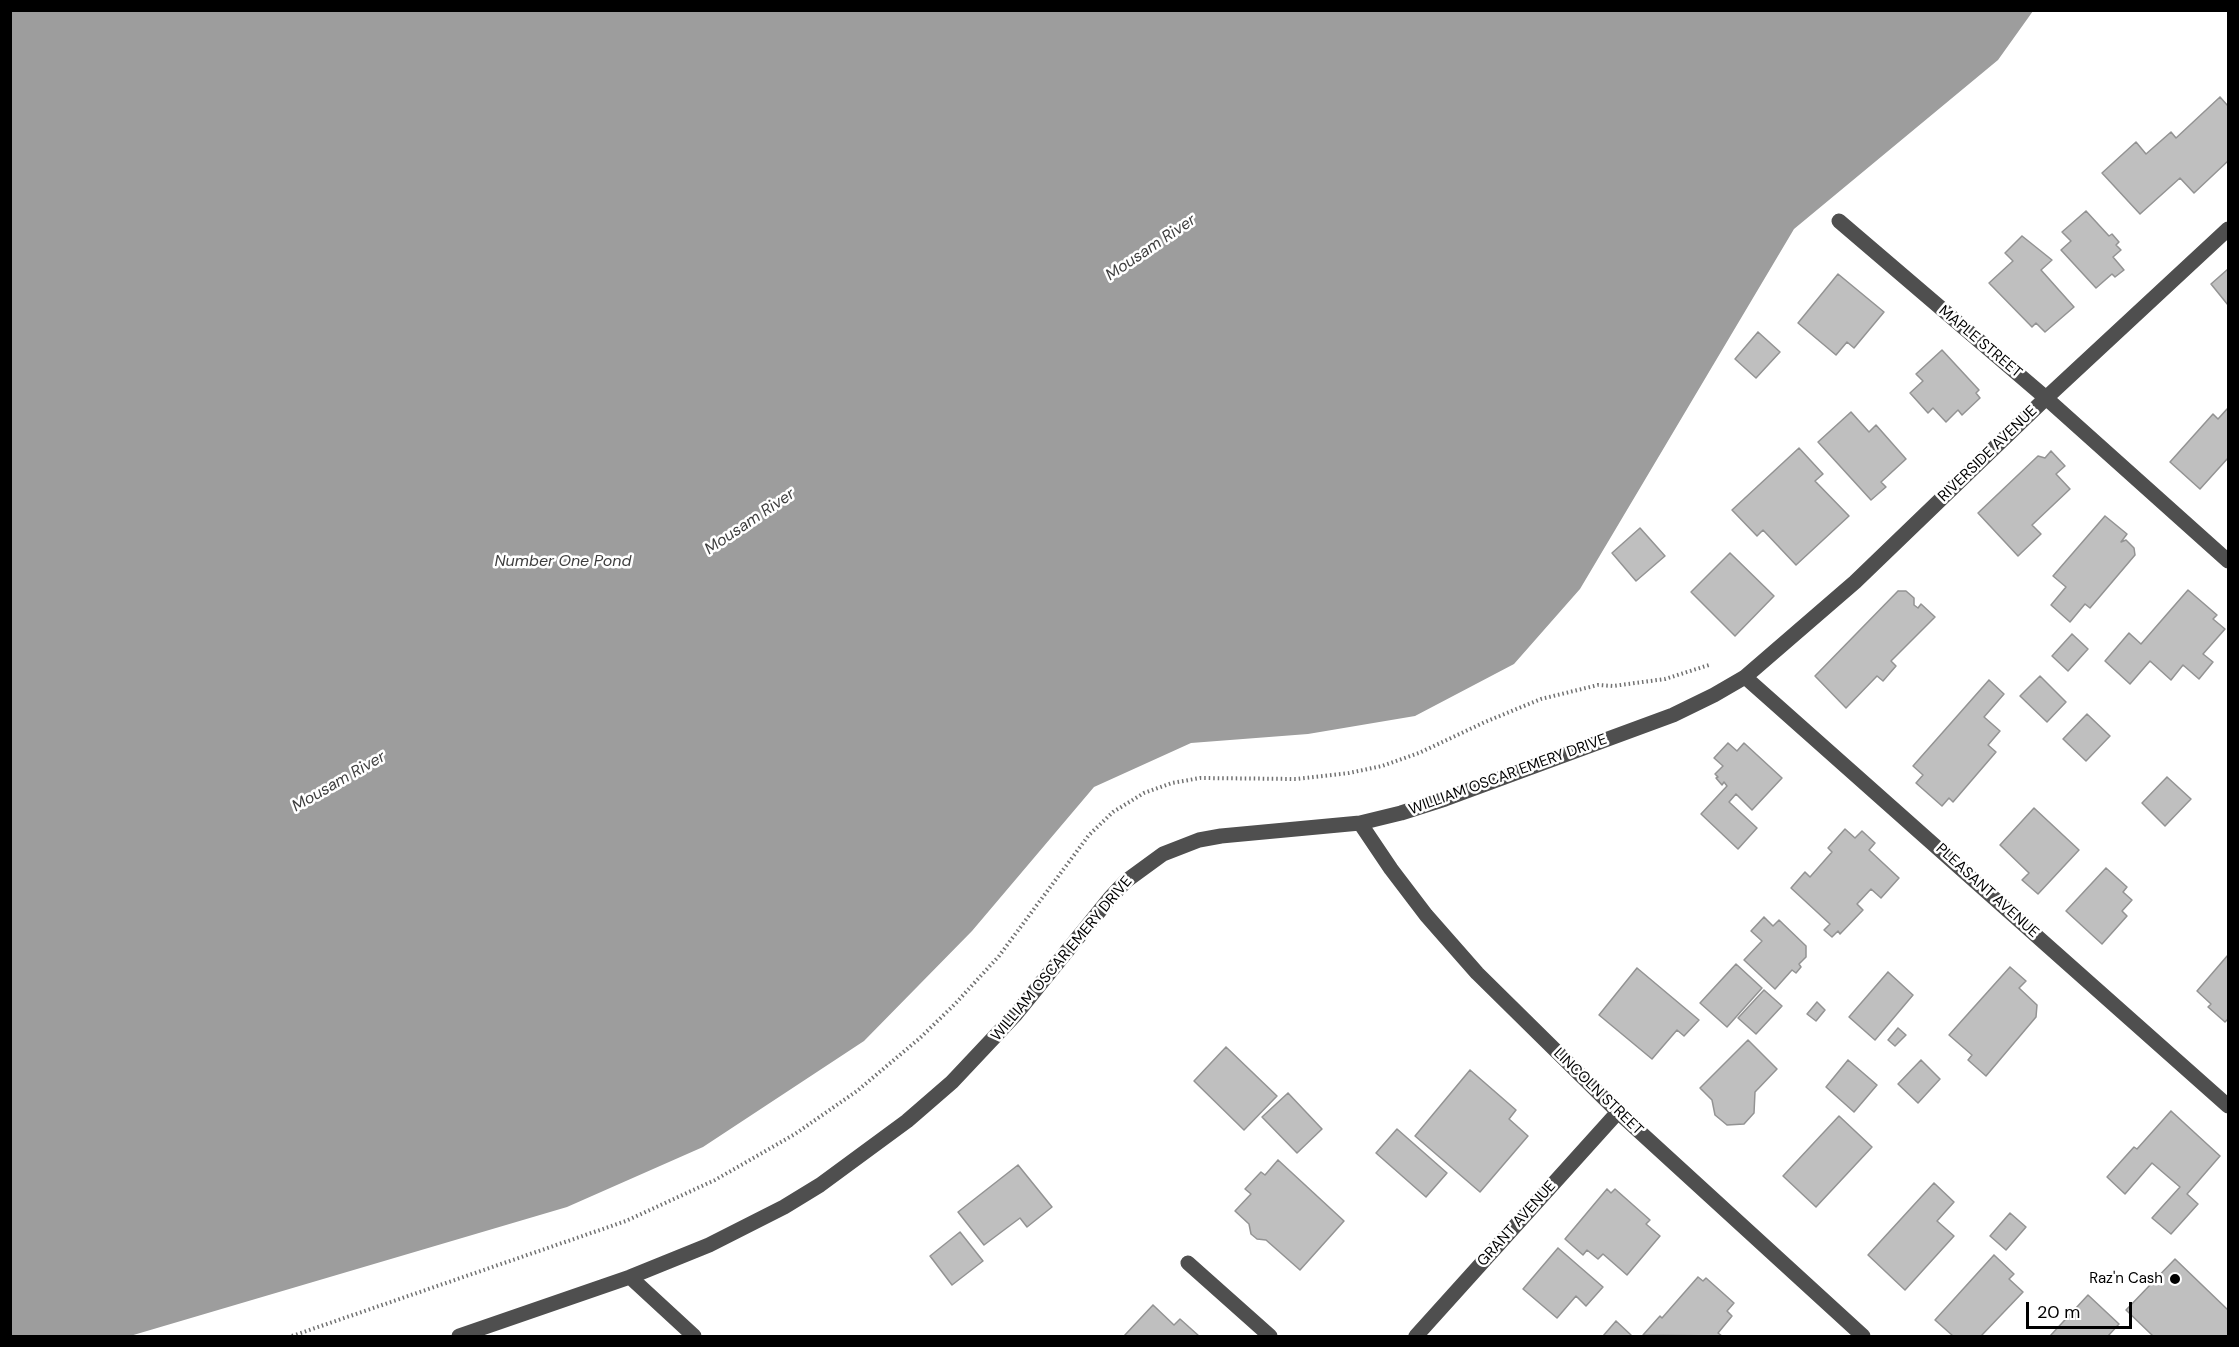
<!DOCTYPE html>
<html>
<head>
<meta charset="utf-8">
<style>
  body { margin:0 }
  #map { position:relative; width:2239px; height:1347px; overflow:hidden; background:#fff; font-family:"DM Sans",sans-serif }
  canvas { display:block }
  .frame { position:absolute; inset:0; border:12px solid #000; pointer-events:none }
  .scale { position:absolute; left:2026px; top:1302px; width:106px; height:27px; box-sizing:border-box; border:3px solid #000; border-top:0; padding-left:8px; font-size:18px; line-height:21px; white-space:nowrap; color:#000; -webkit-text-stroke:4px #fff; paint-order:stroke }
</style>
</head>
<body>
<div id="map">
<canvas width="2239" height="1347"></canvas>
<div class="frame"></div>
<div class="scale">20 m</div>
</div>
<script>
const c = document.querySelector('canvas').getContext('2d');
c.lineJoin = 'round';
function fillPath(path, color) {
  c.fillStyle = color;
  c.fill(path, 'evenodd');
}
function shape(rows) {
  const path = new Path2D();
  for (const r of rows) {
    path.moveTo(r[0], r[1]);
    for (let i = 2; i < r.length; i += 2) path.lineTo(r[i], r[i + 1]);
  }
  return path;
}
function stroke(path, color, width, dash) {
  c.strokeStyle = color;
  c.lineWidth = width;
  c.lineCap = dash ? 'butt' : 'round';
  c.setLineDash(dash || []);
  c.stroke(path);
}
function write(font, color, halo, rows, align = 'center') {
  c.font = font + ' "DM Sans",sans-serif';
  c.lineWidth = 5;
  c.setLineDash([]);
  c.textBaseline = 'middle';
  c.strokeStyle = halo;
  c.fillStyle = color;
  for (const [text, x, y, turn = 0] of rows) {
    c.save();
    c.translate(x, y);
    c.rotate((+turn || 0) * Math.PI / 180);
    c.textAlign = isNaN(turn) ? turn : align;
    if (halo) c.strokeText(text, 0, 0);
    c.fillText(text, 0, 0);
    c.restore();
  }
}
fillPath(shape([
  [10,11,11,10,2033,11,1998,60,1794,229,1580,589,1514,664,1415,716,1308,734,1191,743,1094,787,972,931,864,1041,703,1147,567,1207,130,1336,11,1336]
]), '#9d9d9d');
const building = shape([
  [2220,97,2228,106,2228,161,2194,193,2180,178,2140,214,2102,173,2136,142,2146,154,2171,132,2176,138,2220,97],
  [2086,211,2109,236,2112,234,2119,242,2116,245,2121,250,2113,257,2124,270,2115,277,2112,274,2096,288,2061,250,2071,241,2062,232,2086,211],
  [2022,236,2052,260,2041,270,2074,307,2045,332,2036,323,2032,327,1989,283,2013,261,2005,253,2022,236],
  [2228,269,2228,305,2211,284,2228,269],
  [1838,274,1884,312,1854,348,1847,342,1836,355,1798,323,1838,274],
  [1758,332,1780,352,1756,378,1735,359,1758,332],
  [1942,350,1979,390,1976,393,1980,398,1962,415,1958,410,1946,422,1933,408,1928,413,1910,393,1923,381,1916,374,1942,350],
  [2227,409,2228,411,2228,458,2200,489,2170,462,2213,414,2218,419,2227,409],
  [1851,412,1869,432,1876,425,1906,459,1881,482,1886,487,1871,500,1818,442,1851,412],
  [1799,448,1823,474,1815,481,1849,516,1796,565,1763,530,1757,536,1732,510,1799,448],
  [2051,451,2065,466,2056,474,2070,489,2032,525,2041,534,2018,556,1978,513,2038,456,2045,458,2051,451],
  [2105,516,2127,534,2121,542,2126,540,2134,548,2135,555,2090,608,2085,604,2070,622,2051,605,2066,587,2053,576,2105,516],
  [1640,528,1665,556,1636,581,1612,553,1640,528],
  [1730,553,1774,596,1735,636,1691,592,1730,553],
  [2188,590,2217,615,2213,619,2225,629,2203,654,2213,662,2199,679,2183,665,2171,680,2150,661,2130,684,2105,661,2129,633,2141,644,2188,590],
  [1898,591,1906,591,1914,598,1914,605,1918,608,1921,604,1935,617,1891,661,1896,666,1883,681,1877,676,1846,708,1815,676,1898,591],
  [2072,634,2088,649,2068,671,2052,656,2072,634],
  [2040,676,2066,702,2047,722,2020,696,2040,676],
  [1989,680,2004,694,1984,717,2000,731,1988,745,1996,752,1953,802,1949,798,1942,806,1916,783,1923,775,1913,766,1989,680],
  [2087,714,2110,736,2086,761,2063,739,2087,714],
  [1728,743,1737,751,1744,743,1782,778,1752,810,1736,794,1729,802,1757,828,1738,849,1701,814,1727,786,1724,782,1722,785,1716,778,1718,777,1715,774,1723,766,1714,758,1728,743],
  [2167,777,2191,799,2165,826,2142,803,2167,777],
  [2034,808,2079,850,2038,894,2022,880,2029,873,2000,845,2034,808],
  [1845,829,1855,838,1862,831,1875,843,1869,850,1899,878,1881,898,1871,889,1857,904,1863,910,1840,934,1838,931,1832,937,1824,930,1830,924,1791,888,1805,872,1810,877,1832,852,1828,848,1845,829],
  [2106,868,2127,887,2123,892,2132,900,2122,911,2127,916,2102,944,2066,911,2106,868],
  [1764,917,1773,926,1779,920,1806,946,1806,957,1799,964,1801,967,1796,973,1792,970,1775,989,1744,960,1762,941,1751,931,1764,917],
  [2228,955,2228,1019,2225,1022,2208,1007,2211,1004,2197,991,2228,955],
  [1736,964,1762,988,1727,1027,1700,1003,1736,964],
  [2010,967,2026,981,2019,988,2037,1005,2036,1017,1986,1076,1968,1060,1972,1055,1949,1035,2010,967],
  [1637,968,1699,1020,1684,1036,1677,1030,1652,1059,1599,1015,1637,968],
  [1888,972,1913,995,1875,1040,1849,1017,1888,972],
  [1764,990,1782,1006,1756,1034,1738,1018,1764,990],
  [1817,1002,1825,1010,1816,1021,1807,1014,1817,1002],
  [1898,1028,1906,1035,1895,1046,1888,1040,1898,1028],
  [1748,1040,1777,1069,1755,1092,1754,1113,1744,1124,1727,1125,1715,1115,1712,1100,1700,1088,1748,1040],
  [1226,1047,1277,1096,1244,1130,1194,1081,1226,1047],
  [1848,1060,1877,1085,1854,1112,1826,1087,1848,1060],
  [1921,1060,1940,1079,1918,1103,1898,1084,1921,1060],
  [1470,1070,1516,1110,1509,1119,1528,1136,1480,1192,1415,1136,1470,1070],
  [1288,1093,1322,1129,1297,1153,1262,1117,1288,1093],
  [2171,1111,2220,1156,2187,1194,2198,1204,2171,1234,2152,1218,2180,1187,2152,1163,2125,1194,2107,1177,2134,1147,2137,1149,2171,1111],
  [1839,1116,1872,1147,1816,1207,1783,1176,1839,1116],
  [1397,1129,1447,1173,1426,1197,1376,1153,1397,1129],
  [1278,1160,1344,1221,1300,1270,1266,1240,1257,1239,1251,1234,1249,1224,1235,1211,1251,1194,1245,1189,1261,1172,1265,1175,1278,1160],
  [1018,1165,1052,1207,1027,1227,1020,1218,984,1245,958,1212,1018,1165],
  [1934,1183,1954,1202,1937,1221,1954,1236,1905,1290,1868,1255,1934,1183],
  [1607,1189,1611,1193,1615,1189,1650,1220,1646,1224,1660,1236,1627,1275,1603,1254,1598,1259,1587,1250,1583,1255,1565,1239,1607,1189],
  [2010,1213,2026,1227,2006,1250,1990,1236,2010,1213],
  [960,1232,983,1261,952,1285,930,1256,960,1232],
  [1558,1248,1603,1287,1586,1306,1576,1296,1557,1318,1523,1289,1558,1248],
  [1994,1255,2014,1274,2009,1279,2023,1292,1981,1336,1953,1336,1935,1320,1994,1255],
  [2175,1259,2228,1310,2228,1336,2153,1336,2126,1310,2175,1259],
  [1698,1277,1703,1281,1706,1278,1734,1303,1727,1311,1732,1316,1718,1333,1722,1336,1643,1335,1660,1316,1662,1318,1698,1277],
  [2088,1295,2119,1324,2108,1336,2050,1336,2088,1295],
  [1153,1305,1174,1325,1180,1319,1199,1336,1124,1336,1153,1305],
  [1616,1321,1631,1335,1630,1336,1603,1336,1616,1321]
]);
fillPath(building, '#bfbfbf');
stroke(building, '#939393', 1.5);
stroke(shape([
  [292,1336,626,1221,715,1180,795,1134,857,1091,920,1038,955,1004,999,956,1089,835,1113,812,1144,793,1172,783,1200,778,1296,779,1349,773,1382,766,1419,753,1485,722,1541,699,1598,685,1613,686,1665,679,1709,665]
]), '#717171', 4, [1.5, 3]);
stroke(shape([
  [1839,221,2046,398,2228,561],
  [1745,677,2228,1106],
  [1360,823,1391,869,1426,915,1477,973,1618,1112,1863,1336],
  [1188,1263,1270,1336],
  [630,1277,694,1336],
  [459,1336,630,1277,709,1245,784,1207,820,1185,907,1121,952,1082,1016,1014,1110,898,1126,881,1163,854,1199,840,1221,836,1360,823,1401,813,1445,799,1673,715,1714,695,1745,677,1855,582,2046,398,2228,229],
  [1416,1336,1618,1112]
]), '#4f4f4f', 15);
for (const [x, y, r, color] of [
  [2175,1279,6,"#000"]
]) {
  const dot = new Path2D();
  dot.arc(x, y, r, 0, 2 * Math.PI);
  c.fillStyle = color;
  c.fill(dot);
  stroke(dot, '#fff', 2);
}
write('15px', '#000', '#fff', [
  ["MAPLE STREET",1980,342,40],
  ["RIVERSIDE AVENUE",1988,454,-44],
  ["WILLIAM OSCAR EMERY DRIVE",1508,775,-20],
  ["PLEASANT AVENUE",1987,891,42],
  ["WILLIAM OSCAR EMERY DRIVE",1062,959,-50],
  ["LINCOLN STREET",1598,1092,44],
  ["GRANT AVENUE",1517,1224,-48]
]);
write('15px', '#000', '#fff', [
  ["Raz'n Cash",2163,1279]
], 'right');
write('italic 16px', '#3e3e3e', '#fff', [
  ["Mousam River",1151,248,-34],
  ["Mousam River",750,522,-34],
  ["Number One Pond",563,562],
  ["Mousam River",339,782,-30]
]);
</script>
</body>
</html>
